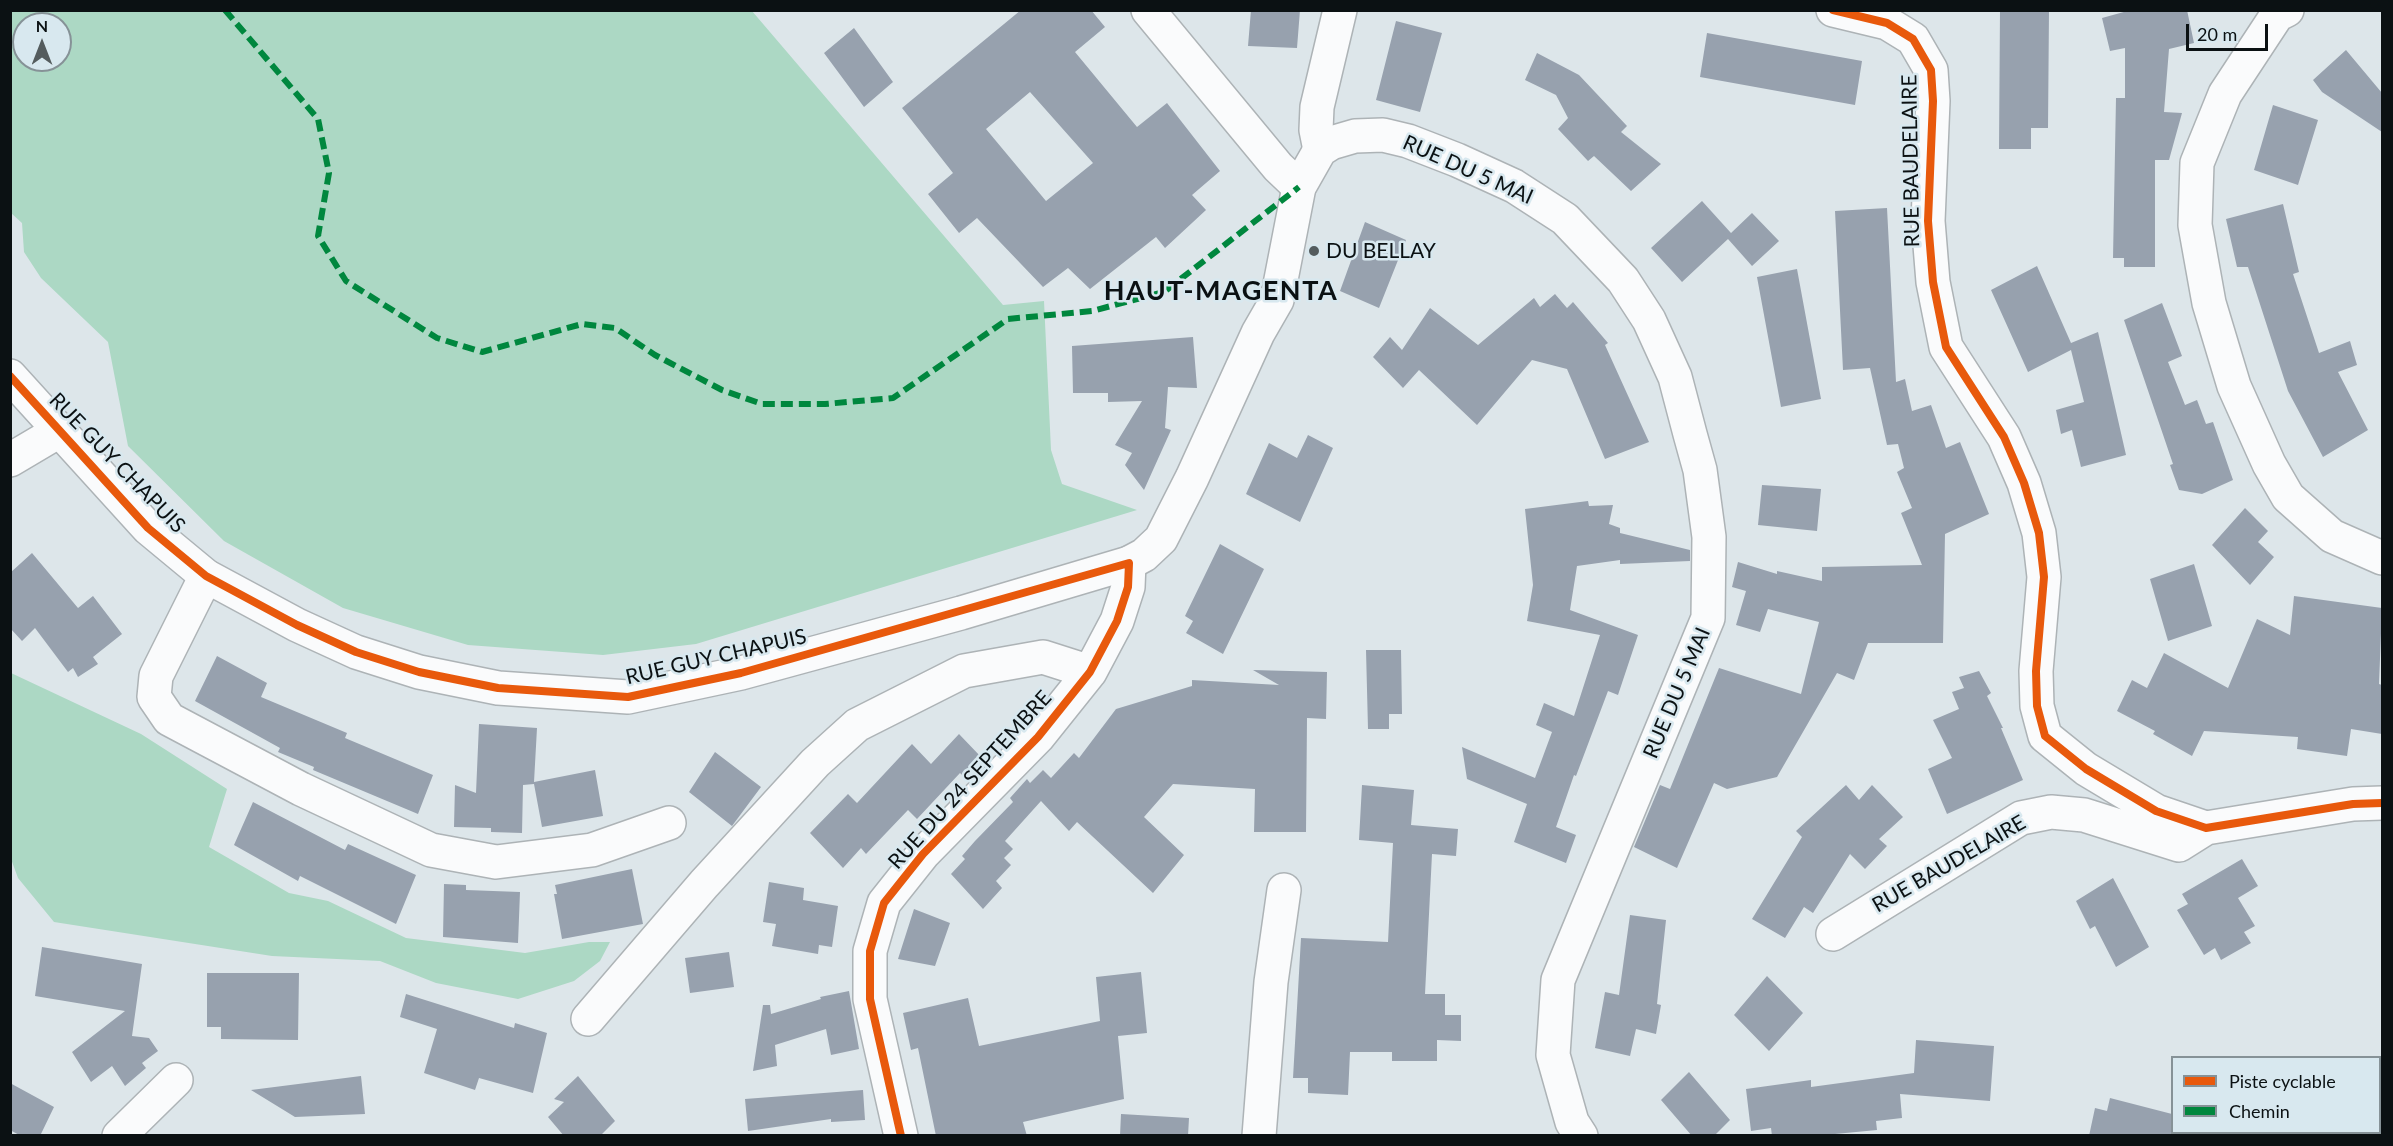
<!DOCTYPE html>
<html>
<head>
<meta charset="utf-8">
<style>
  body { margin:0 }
  #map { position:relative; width:2393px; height:1146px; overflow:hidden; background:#dde6ea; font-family:Lato,sans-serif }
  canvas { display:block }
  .frame { position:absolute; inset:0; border:12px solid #0b1113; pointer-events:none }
  .legend { position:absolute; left:2171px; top:1056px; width:210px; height:78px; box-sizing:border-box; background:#d8e8ef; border:2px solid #869297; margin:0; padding:8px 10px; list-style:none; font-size:18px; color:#0b1113 }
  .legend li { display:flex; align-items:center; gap:12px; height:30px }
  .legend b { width:30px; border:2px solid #869297 }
  .north { position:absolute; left:12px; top:12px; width:60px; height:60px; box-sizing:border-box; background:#d8e8ef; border:2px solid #869297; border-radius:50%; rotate:0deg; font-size:16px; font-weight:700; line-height:24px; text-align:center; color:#0b1113 }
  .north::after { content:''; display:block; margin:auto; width:21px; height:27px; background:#545c5e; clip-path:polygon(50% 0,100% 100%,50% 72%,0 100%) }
  .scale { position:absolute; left:2186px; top:24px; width:82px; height:27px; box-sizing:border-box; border:3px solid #0b1113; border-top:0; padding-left:8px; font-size:18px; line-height:21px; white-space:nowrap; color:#0b1113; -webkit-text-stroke:4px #d8e8ef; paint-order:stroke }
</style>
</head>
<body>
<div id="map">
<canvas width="2393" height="1146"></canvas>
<div class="frame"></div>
<ul class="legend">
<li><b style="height:8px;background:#e8590c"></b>Piste cyclable</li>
<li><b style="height:8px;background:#00873e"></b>Chemin</li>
</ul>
<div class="north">N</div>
<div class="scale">20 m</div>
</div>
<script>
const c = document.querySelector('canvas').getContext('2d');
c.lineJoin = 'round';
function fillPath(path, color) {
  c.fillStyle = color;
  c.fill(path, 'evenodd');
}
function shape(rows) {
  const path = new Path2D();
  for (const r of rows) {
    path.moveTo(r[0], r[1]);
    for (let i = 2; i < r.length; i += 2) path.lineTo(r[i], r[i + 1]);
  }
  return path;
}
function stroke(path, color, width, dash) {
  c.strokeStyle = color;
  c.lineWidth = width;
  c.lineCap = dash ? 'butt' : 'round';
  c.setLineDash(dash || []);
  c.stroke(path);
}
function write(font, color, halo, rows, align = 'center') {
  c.font = font + ' Lato,sans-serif';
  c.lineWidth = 5;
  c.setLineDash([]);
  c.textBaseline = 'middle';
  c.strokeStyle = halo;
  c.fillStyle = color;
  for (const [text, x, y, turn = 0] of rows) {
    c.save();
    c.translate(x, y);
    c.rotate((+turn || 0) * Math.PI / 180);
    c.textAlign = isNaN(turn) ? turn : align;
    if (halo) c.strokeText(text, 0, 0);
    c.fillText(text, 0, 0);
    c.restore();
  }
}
fillPath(shape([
  [10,11,752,11,1003,305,1044,301,1051,450,1062,484,1137,510,696,644,603,655,468,645,343,608,224,541,128,446,108,342,41,278,24,252,22,223,11,213],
  [24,24,60,24,60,60,24,60],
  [11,673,141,734,227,789,209,847,289,893,328,901,406,938,525,953,589,942,610,942,600,961,574,981,518,999,436,983,380,961,272,956,54,922,18,878,11,859]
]), '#acd8c4');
fillPath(shape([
  [1021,10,1091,10,1105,27,1075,52,1137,127,1167,103,1220,171,1192,195,1206,210,1165,248,1156,237,1090,289,1068,268,1043,287,977,218,959,233,928,194,953,173,902,108],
  [1030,92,1093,163,1046,201,986,129],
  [1251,10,1300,10,1297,48,1248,46],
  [2000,10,2049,10,2048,128,2031,128,2031,149,1999,149],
  [2131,10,2187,10,2194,43,2169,49,2164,112,2182,113,2169,160,2155,160,2155,267,2124,267,2124,258,2113,258,2116,98,2125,98,2125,48,2110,51,2102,18],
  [1396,21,1442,33,1420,112,1376,100],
  [854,28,893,82,864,107,824,53],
  [1707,33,1862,61,1855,105,1700,77],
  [2346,50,2382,93,2382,132,2322,92,2313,80],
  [1537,53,1579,75,1627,126,1621,132,1661,164,1631,191,1594,156,1588,161,1558,129,1568,118,1556,95,1525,80],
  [2273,105,2318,120,2298,185,2254,170],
  [1702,201,1731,233,1752,213,1779,241,1752,266,1728,239,1682,282,1651,248],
  [2283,204,2299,272,2293,274,2319,353,2350,341,2357,365,2338,372,2368,430,2323,457,2288,391,2248,267,2237,267,2226,219],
  [1887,208,1896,382,1905,379,1912,411,1931,405,1946,448,1960,442,1989,514,1945,534,1943,643,1868,643,1854,680,1837,673,1777,777,1727,789,1714,783,1677,868,1634,847,1660,785,1670,789,1719,668,1801,694,1819,622,1768,609,1760,632,1736,625,1746,591,1732,587,1738,562,1777,574,1777,571,1822,581,1822,567,1922,565,1901,513,1912,508,1897,472,1904,468,1898,444,1887,445,1870,368,1843,370,1835,211],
  [1365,222,1406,240,1379,308,1340,291],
  [2037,266,2071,343,2098,332,2126,455,2081,467,2072,430,2061,434,2056,410,2084,402,2071,350,2028,372,1991,290],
  [1797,269,1821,399,1781,407,1757,277],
  [1555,294,1567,308,1573,302,1608,343,1605,345,1649,442,1605,459,1567,369,1532,360,1477,425,1419,370,1403,388,1373,357,1390,337,1402,350,1430,308,1478,345,1534,298,1540,307],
  [2162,303,2182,356,2168,362,2185,405,2197,400,2206,424,2213,422,2233,480,2202,494,2179,490,2170,465,2173,464,2124,320],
  [1193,337,1197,388,1168,387,1165,428,1171,430,1144,490,1125,465,1132,453,1115,445,1142,401,1108,402,1108,393,1073,393,1072,346],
  [1308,435,1333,448,1300,522,1246,494,1269,443,1297,458],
  [1762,485,1821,489,1817,531,1758,525],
  [1588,501,1589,506,1613,505,1609,524,1620,528,1620,533,1690,550,1690,561,1620,564,1620,560,1577,566,1570,610,1638,635,1618,695,1608,691,1576,776,1574,775,1556,827,1576,835,1566,863,1514,842,1527,804,1467,779,1462,747,1535,778,1552,732,1536,725,1544,703,1574,716,1600,635,1527,621,1533,585,1525,509],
  [2245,508,2268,531,2258,542,2274,557,2250,585,2212,545],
  [1220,544,1264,569,1223,654,1186,633,1193,621,1185,616],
  [32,553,78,608,93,596,122,634,93,657,98,664,78,677,73,668,68,672,35,628,22,641,10,628,10,573],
  [2194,564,2212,626,2168,641,2150,579],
  [2294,596,2382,608,2379,684,2382,685,2382,734,2351,729,2347,756,2297,749,2298,737,2204,731,2192,756,2153,734,2155,731,2117,711,2132,680,2147,688,2164,653,2228,688,2257,619,2290,635],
  [1366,650,1401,650,1402,714,1389,714,1389,729,1368,729],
  [217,656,267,683,261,697,347,733,345,738,433,775,418,814,313,770,314,767,278,752,280,748,195,701],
  [1253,670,1327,672,1326,719,1307,718,1306,832,1254,832,1255,789,1173,784,1144,817,1184,855,1153,893,1077,822,1069,831,1041,801,1005,841,1013,849,1004,858,1011,865,996,881,1002,888,983,909,951,874,965,859,962,856,975,841,1013,802,1010,798,1027,779,1030,783,1043,770,1051,778,1074,753,1079,758,1116,709,1192,686,1192,680,1279,685],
  [1979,671,1991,693,1987,696,2003,728,2001,728,2023,780,1947,814,1928,769,1952,758,1933,720,1959,709,1952,692,1964,688,1959,677],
  [479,724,537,728,534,782,595,770,603,816,542,827,534,784,523,785,522,833,491,832,491,828,454,827,455,785,476,793],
  [959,734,982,758,964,777,960,773,917,819,908,810,866,854,861,848,843,868,810,833,848,794,857,803,912,744,931,764],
  [715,752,761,787,732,826,689,792],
  [1362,785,1414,790,1411,825,1458,829,1456,856,1432,854,1425,994,1445,994,1445,1015,1461,1015,1461,1041,1437,1040,1437,1061,1392,1061,1392,1052,1350,1052,1348,1095,1308,1093,1308,1078,1293,1078,1301,938,1388,942,1393,843,1359,840],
  [1846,785,1859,800,1872,785,1903,817,1879,839,1887,846,1865,869,1850,854,1813,913,1804,907,1785,938,1752,919,1802,837,1796,831],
  [253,802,345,850,348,844,416,875,396,924,300,876,298,881,234,845],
  [2242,859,2258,886,2238,898,2255,926,2244,932,2251,943,2221,960,2215,948,2204,955,2177,910,2188,904,2182,894],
  [632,869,643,924,562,939,554,894,557,894,555,885],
  [2113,878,2149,947,2116,967,2095,926,2090,929,2076,901],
  [769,882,804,888,803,900,838,906,832,947,819,945,818,954,772,946,776,924,763,922],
  [444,884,466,885,466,890,520,892,518,943,443,937],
  [914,909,950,923,935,966,898,959],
  [1630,915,1666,920,1657,1004,1661,1005,1656,1034,1636,1029,1630,1056,1595,1048,1605,992,1619,995],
  [42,947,142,964,132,1036,149,1038,158,1051,142,1063,146,1068,125,1086,112,1066,91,1082,72,1052,125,1011,35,996],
  [729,952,734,987,690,993,685,958],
  [1141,972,1147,1033,1118,1036,1124,1099,1023,1122,1027,1136,936,1136,918,1048,911,1050,903,1013,968,998,979,1046,1100,1021,1096,977],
  [207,973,299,973,298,1040,221,1039,221,1027,207,1027],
  [1767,976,1803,1013,1769,1051,1734,1015],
  [849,991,859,1049,831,1055,826,1029,775,1045,777,1066,753,1071,763,1005,770,1005,771,1014,821,999,820,997],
  [406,994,514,1028,515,1023,547,1033,533,1093,479,1078,475,1090,424,1073,437,1029,400,1017],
  [1916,1040,1994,1046,1990,1101,1900,1094,1902,1118,1876,1121,1877,1130,1814,1136,1772,1136,1771,1128,1751,1131,1746,1089,1811,1080,1811,1087,1914,1073],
  [1689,1072,1730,1120,1714,1136,1692,1136,1661,1100],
  [361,1076,365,1114,295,1117,251,1090],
  [578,1076,615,1121,600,1136,564,1136,548,1117,564,1102,554,1099],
  [10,1083,54,1107,40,1136,21,1136,10,1130],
  [863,1090,865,1120,831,1122,831,1119,748,1131,745,1099],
  [2110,1098,2172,1114,2172,1136,2089,1136,2095,1108,2107,1111],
  [1121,1114,1189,1118,1188,1136,1120,1136]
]), '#97a1ae');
const minor = shape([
  [1148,10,1278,167,1299,187],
  [1833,10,1887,23,1913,39,1931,70,1933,101,1928,221,1933,282,1946,347,2004,437,2024,483,2039,533,2044,577,2036,671,2037,706,2045,736,2086,769,2156,811,2206,828,2353,804,2382,803],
  [2287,10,2277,15,2225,94,2197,163,2195,225,2209,303,2234,386,2269,464,2288,497,2332,536,2382,558],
  [1320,150,1316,130,1317,107,1340,10],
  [10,460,59,431],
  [206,576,156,676,154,697,169,719,301,789,431,850,496,862,592,850,669,823],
  [1833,934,2021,818,2051,812,2084,815,2179,845,2206,828],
  [588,1019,704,884,815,763,857,725,964,671,1043,657,1090,672],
  [119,1136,176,1080],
  [901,1136,870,999,870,951,884,903,923,854,1038,737,1090,672,1117,621,1128,587,1129,563],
  [1259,1136,1271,982,1284,890]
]);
const major = shape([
  [10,376,148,528,206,576,297,625,356,652,419,672,498,688,628,697,741,673,961,613,1129,563,1144,555,1161,539,1192,478,1258,333,1277,300,1299,187,1320,150,1331,143,1355,136,1383,135,1408,141,1457,160,1514,186,1565,219,1623,280,1649,320,1675,377,1690,434,1700,470,1709,537,1708,618,1558,980,1553,1055,1572,1122,1581,1136]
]);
stroke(minor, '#adb3b6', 36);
stroke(major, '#adb3b6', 36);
stroke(minor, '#fafbfc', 33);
stroke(major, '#fafbfc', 33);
stroke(shape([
  [225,10,318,119,329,173,318,236,346,281,437,338,482,352,582,324,615,328,655,355,722,390,762,404,825,404,893,398,1008,319,1092,311,1164,292,1299,187]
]), '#00873e', 6, [12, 6]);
stroke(shape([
  [1833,10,1887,23,1913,39,1931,70,1933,101,1928,221,1933,282,1946,347,2004,437,2024,483,2039,533,2044,577,2036,671,2037,706,2045,736,2086,769,2156,811,2206,828,2353,804,2382,803],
  [10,376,148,528,206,576,297,625,356,652,419,672,498,688,628,697,741,673,1129,563,1128,587,1117,621,1090,672,1038,737,923,854,884,903,870,951,870,999,901,1136]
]), '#e8590c', 8);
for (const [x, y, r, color] of [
  [1314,251,6,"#545c5e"]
]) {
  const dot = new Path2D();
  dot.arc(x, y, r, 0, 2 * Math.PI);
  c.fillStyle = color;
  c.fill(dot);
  stroke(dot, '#d8e8ef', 2);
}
write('21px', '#0b1113', '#d8e8ef', [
  ["RUE BAUDELAIRE",1911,161,-91],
  ["RUE DU 5 MAI",1468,170,24],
  ["RUE GUY CHAPUIS",117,463,46],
  ["RUE GUY CHAPUIS",716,657,-13],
  ["RUE DU 5 MAI",1677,693,-67],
  ["RUE DU 24 SEPTEMBRE",970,780,-48],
  ["RUE BAUDELAIRE",1949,864,-30]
]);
write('21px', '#0b1113', '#d8e8ef', [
  ["DU BELLAY",1326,251]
], 'left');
c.letterSpacing = '1.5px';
write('bold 27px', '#0b1113', '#d8e8ef', [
  ["HAUT-MAGENTA",1221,291]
]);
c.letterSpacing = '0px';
</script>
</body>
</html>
